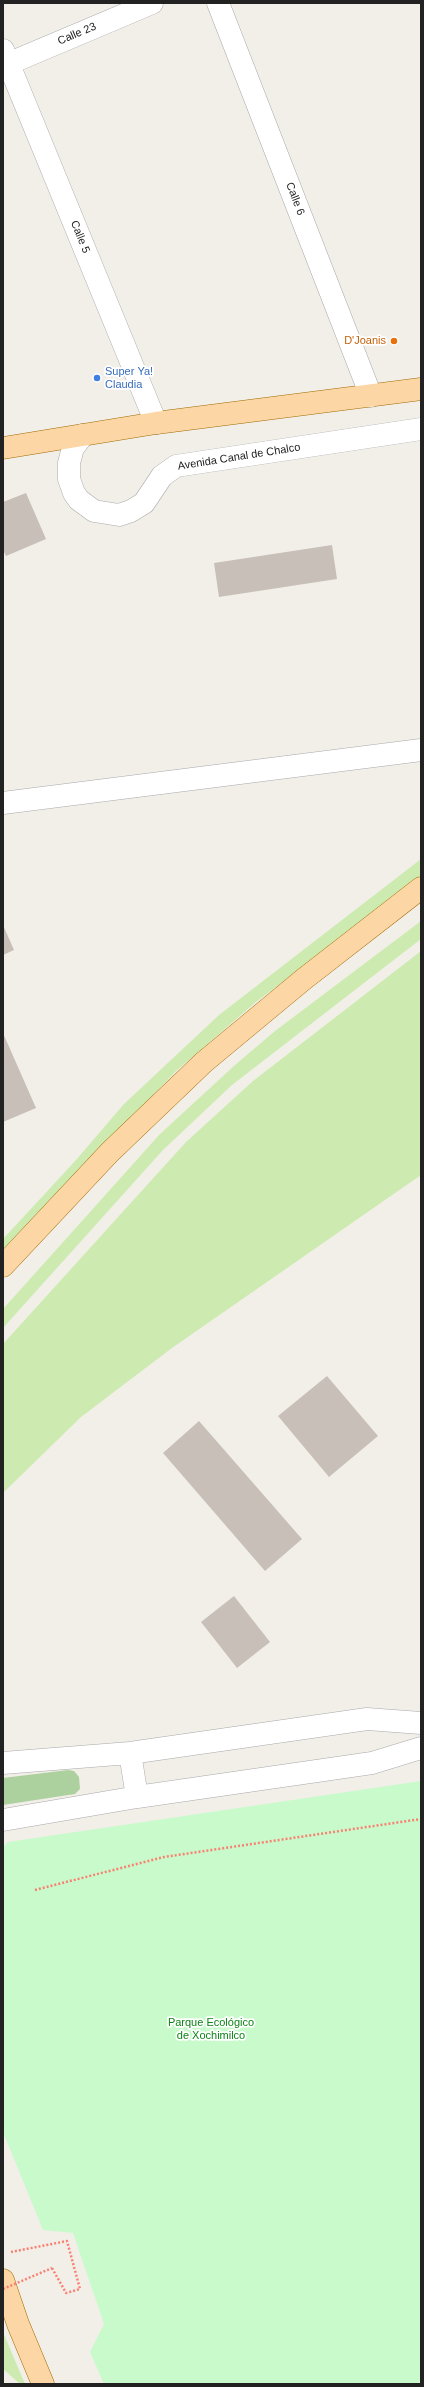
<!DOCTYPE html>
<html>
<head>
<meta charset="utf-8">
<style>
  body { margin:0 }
  #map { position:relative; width:424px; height:2387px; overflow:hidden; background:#f2efe9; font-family:Helvetica,sans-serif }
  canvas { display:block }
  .frame { position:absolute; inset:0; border:4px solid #222; pointer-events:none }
</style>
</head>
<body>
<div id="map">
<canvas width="424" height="2387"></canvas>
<div class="frame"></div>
</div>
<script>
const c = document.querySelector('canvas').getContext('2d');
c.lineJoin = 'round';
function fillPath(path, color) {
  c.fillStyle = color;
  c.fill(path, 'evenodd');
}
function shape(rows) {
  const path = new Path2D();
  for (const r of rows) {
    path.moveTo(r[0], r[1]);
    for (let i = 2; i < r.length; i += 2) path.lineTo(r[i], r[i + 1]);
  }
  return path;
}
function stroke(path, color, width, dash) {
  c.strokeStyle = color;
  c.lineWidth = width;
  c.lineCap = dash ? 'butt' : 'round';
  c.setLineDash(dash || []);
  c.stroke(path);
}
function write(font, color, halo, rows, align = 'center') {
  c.font = font + ' Helvetica,sans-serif';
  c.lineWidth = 3.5;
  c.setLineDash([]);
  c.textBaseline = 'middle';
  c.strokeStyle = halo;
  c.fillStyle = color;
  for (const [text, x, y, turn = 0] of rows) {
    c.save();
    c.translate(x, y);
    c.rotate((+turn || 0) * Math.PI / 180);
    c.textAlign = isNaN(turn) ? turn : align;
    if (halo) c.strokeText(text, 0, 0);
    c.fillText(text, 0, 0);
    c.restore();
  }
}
fillPath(shape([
  [421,859,421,878,256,1002,176,1071,3,1253,3,1239,76,1160,124,1104,219,1015],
  [421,921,421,939,232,1085,163,1150,3,1328,3,1309,160,1134,235,1065,275,1031],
  [421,951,421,1175,172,1348,81,1417,3,1493,3,1344,186,1142,253,1081],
  [3,2332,25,2384,20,2384,3,2369]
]), '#cdebb0');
fillPath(shape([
  [68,1770,74,1771,79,1777,80,1789,75,1794,3,1805,3,1778]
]), '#add19e');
fillPath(shape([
  [421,1781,421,2384,104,2384,90,2352,104,2324,73,2233,43,2230,3,2132,3,1847,8,1842]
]), '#c8facc');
fillPath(shape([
  [26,493,46,539,6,556,3,550,3,502],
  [332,545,337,579,219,597,214,563],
  [3,925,14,950,3,955],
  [3,1033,36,1108,3,1122],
  [327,1376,378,1436,329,1477,278,1416],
  [199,1421,302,1539,265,1571,163,1453],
  [234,1596,270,1642,237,1668,201,1622]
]), '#c7bfb8');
const minor = shape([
  [218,3,371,396],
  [3,50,156,423],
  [3,66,152,3],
  [83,435,73,448,69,463,69,479,74,493,79,500,94,511,119,515,131,511,144,503,162,476,176,466,421,429],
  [3,803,421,750],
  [130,1753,137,1797],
  [3,1763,130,1753,367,1719,421,1723],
  [3,1820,137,1797,372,1763,421,1748]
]);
const major = shape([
  [3,448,156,423,421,389],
  [3,1266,110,1152,204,1062,304,979,421,888],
  [3,2280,18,2324,43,2384]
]);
stroke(minor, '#a9a9a9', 23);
stroke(major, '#a06b00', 23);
stroke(shape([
  [35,1890,164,1857,421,1819],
  [11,2252,67,2241,80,2289,66,2293,52,2268]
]), '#fa8072', 2.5, [2, 2]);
stroke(minor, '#fff', 22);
stroke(major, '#fcd6a4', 22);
stroke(shape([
  [3,2289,52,2268]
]), '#fa8072', 2.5, [2, 2]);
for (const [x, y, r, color] of [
  [394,341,4,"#e8710a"],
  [97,378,4,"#3f7fe0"]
]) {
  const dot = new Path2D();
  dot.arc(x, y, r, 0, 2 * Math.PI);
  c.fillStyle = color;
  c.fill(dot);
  stroke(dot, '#fff', 1.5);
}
write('11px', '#222', '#fff', [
  ["Calle 23",77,34,-23],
  ["Calle 6",295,199,69],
  ["Calle 5",80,237,68],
  ["Avenida Canal de Chalco",239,457,-9]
]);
write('11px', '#c56008', '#fff', [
  ["D'Joanis",386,341]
], 'right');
write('11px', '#366cbe', '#fff', [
  ["Super Ya!",105,372],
  ["Claudia",105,385]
], 'left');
write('11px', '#0c8416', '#fff', [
  ["Parque Ecológico",211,2023],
  ["de Xochimilco",211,2036]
]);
</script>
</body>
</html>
